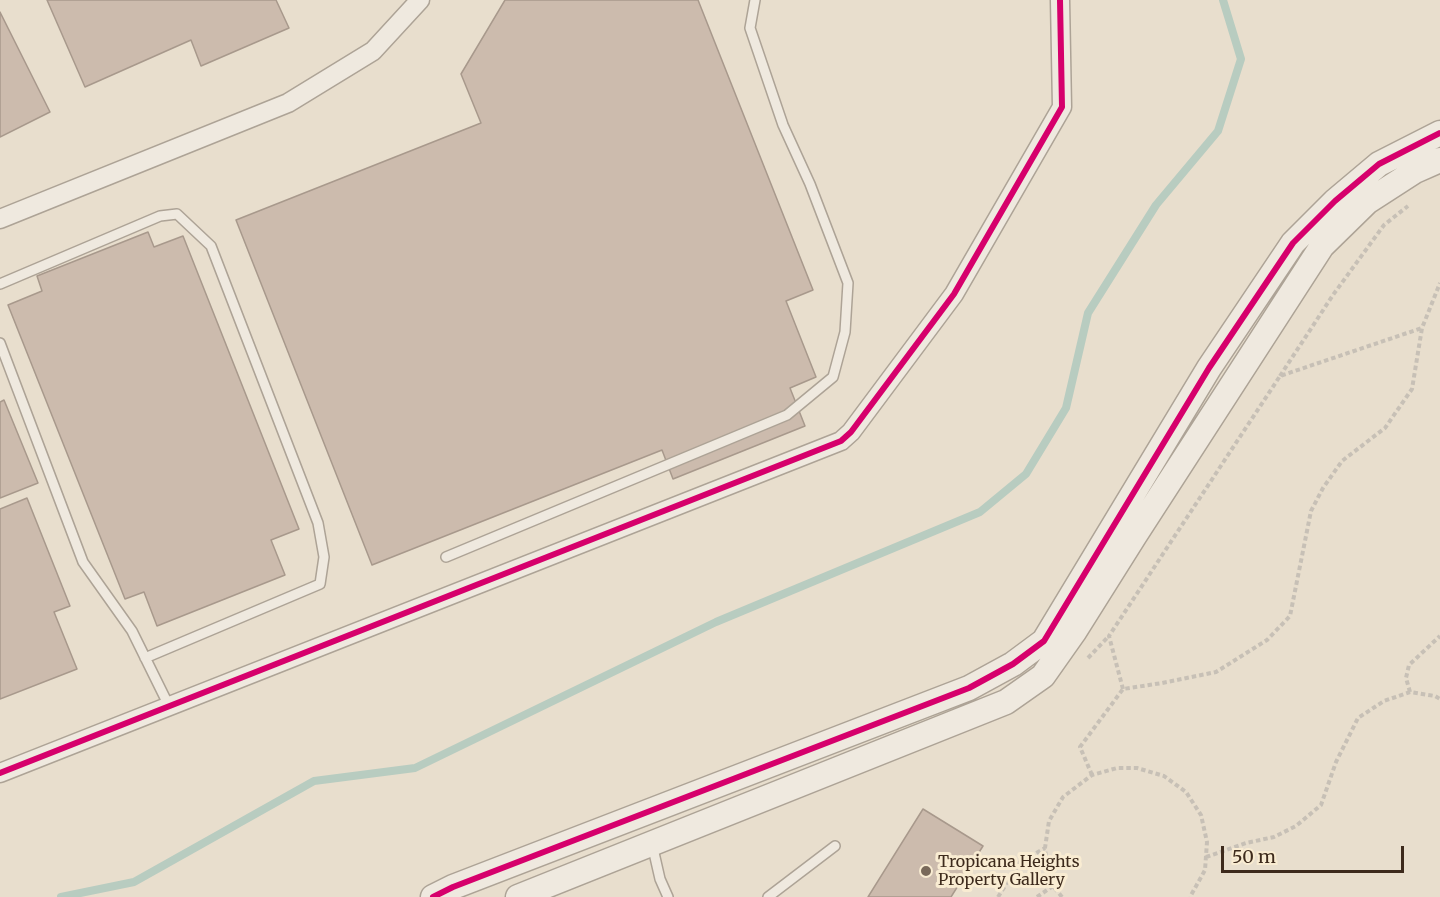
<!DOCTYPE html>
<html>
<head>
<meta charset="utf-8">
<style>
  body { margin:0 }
  #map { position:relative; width:1440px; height:897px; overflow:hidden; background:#e8decd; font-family:Merriweather,serif }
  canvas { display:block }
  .scale { position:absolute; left:1221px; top:846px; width:183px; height:27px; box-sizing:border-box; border:3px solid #3d2a1c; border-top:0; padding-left:8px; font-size:18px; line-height:21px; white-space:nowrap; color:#3d2a1c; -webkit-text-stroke:4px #f9ecd2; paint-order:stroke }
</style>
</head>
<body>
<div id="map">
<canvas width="1440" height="897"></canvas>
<div class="scale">50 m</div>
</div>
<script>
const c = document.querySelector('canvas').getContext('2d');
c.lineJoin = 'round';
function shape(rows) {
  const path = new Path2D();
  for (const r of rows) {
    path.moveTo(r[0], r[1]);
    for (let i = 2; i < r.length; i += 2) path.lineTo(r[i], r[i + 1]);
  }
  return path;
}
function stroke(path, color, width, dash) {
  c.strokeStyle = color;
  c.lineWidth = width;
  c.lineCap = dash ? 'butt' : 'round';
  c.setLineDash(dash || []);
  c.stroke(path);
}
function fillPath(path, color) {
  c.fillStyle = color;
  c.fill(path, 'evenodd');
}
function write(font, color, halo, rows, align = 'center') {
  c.font = font + ' Merriweather,serif';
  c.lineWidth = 6;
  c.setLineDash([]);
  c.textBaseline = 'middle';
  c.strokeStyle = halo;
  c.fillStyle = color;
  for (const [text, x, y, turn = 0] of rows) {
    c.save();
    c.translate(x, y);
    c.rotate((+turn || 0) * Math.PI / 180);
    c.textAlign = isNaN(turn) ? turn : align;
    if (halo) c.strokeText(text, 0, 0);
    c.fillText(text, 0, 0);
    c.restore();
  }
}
stroke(shape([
  [61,897,134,882,314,781,415,768,716,622,980,512,1026,474,1066,408,1088,313,1156,205,1218,131,1241,59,1223,0]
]), '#b8ccc0', 8);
const building = shape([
  [47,0,276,0,289,28,201,66,191,40,85,87,47,0],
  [505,0,698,0,813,290,786,301,816,377,790,388,805,426,673,479,662,450,372,565,236,220,481,123,461,74,505,0],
  [0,12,50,112,0,137,0,12],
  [148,232,154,247,183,236,299,529,271,540,285,575,157,626,144,592,125,599,8,305,42,291,37,276,148,232],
  [4,400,38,483,0,498,0,402,4,400],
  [27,498,70,606,54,612,77,669,0,699,0,509,27,498],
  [923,809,983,846,951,897,868,897,923,809]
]);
fillPath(building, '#ccbbad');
stroke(building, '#a8998c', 1.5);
const service = shape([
  [0,284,160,216,177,214,211,246,318,523,324,557,320,584,145,658],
  [0,343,83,562,132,631,169,706],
  [446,557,787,415,833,377,845,332,848,283,810,184,783,125,750,28,755,0],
  [652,844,660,879,668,897],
  [768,897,835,846]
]);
const minor = shape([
  [0,219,288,103,373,51,420,0],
  [0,773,841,441,851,432,954,294,1062,107,1060,0]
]);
const tertiary = shape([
  [433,897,453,887,969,688,1013,664,1044,641,1209,368,1293,243,1335,201,1379,164,1440,133],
  [518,897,1006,702,1043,676,1074,632,1135,535,1322,246,1367,202,1415,171,1440,160]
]);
stroke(service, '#ada396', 12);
stroke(minor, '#ada396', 21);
stroke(tertiary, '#ada396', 27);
stroke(shape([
  [1280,376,1333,295,1384,225,1408,206],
  [1088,658,1109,636],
  [1123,689,1109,636,1280,376,1422,328],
  [1410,692,1406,678,1409,665,1440,636],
  [1092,775,1080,747,1123,689,1162,683,1216,672,1267,640,1290,616,1311,511,1323,488,1342,461,1385,428,1412,389,1422,328,1440,283],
  [1206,857,1246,843,1274,837,1296,826,1321,805,1336,762,1358,718,1384,701,1410,692,1435,696,1440,699],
  [998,897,1020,862,1045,848],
  [1037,897,1053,886],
  [1062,897,1053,886,1047,867,1045,848,1049,821,1063,797,1092,775,1117,768,1137,768,1164,776,1186,792,1201,815,1207,842,1205,870,1190,897]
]), '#c7c0b6', 4, [4.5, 3]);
stroke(service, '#efe9df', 9);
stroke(minor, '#efe9df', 18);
stroke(tertiary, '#efe9df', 24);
stroke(shape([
  [0,773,841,441,851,432,954,294,1062,107,1060,0],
  [433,897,453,887,969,688,1013,664,1044,641,1209,368,1293,243,1335,201,1379,164,1440,133]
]), '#d6006c', 6);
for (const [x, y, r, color] of [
  [926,871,6,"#79695a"]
]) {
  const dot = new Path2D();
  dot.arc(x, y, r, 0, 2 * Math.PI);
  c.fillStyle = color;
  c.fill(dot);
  stroke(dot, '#f9ecd2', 2);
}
write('16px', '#3d2a1c', '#f9ecd2', [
  ["Tropicana Heights",938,862],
  ["Property Gallery",938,880]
], 'left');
</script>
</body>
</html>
